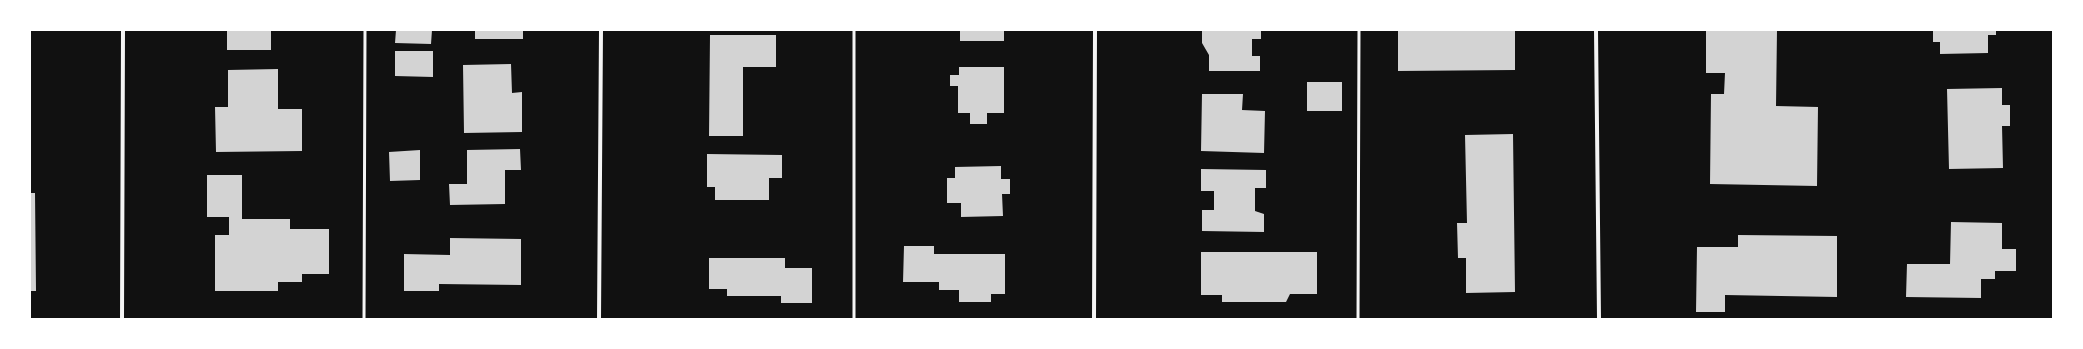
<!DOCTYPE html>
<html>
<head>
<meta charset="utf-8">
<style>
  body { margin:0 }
  #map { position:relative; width:2083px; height:349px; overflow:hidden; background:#111; font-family:Manrope,sans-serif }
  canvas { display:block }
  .frame { position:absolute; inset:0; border:31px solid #fff; pointer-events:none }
</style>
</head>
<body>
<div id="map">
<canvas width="2083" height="349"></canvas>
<div class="frame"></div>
</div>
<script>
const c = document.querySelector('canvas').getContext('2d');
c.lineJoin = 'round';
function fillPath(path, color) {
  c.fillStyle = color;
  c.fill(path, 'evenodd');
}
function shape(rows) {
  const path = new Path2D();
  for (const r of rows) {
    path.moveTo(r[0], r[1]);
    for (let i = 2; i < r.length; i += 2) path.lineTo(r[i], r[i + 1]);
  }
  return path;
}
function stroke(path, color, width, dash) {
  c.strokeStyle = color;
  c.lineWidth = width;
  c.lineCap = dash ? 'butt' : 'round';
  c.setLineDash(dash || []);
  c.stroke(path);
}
fillPath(shape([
  [227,30,271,30,271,50,227,50],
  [396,30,432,30,431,44,395,43],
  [475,30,523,30,523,39,475,39],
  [960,30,1004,30,1004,41,960,41],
  [1202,30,1261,30,1261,39,1252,39,1252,56,1260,56,1260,71,1209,71,1209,55,1202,43],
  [1398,30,1515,30,1515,70,1398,71],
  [1706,30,1777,30,1776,106,1818,107,1817,186,1710,184,1711,94,1724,94,1725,73,1706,73],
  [1933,30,1996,30,1996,35,1988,35,1988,53,1940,54,1940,42,1933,42],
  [710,35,776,35,776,67,743,67,743,136,709,136],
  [395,51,433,51,433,77,395,76],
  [511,64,512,93,522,92,522,132,464,133,463,65],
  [959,67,1004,67,1004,113,987,113,987,124,970,124,970,113,958,113,958,86,950,86,950,75,959,75],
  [278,69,278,109,302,109,302,151,216,152,215,107,228,107,228,70],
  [1307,82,1342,82,1342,111,1307,111],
  [2002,88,2002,105,2010,105,2010,126,2002,126,2003,168,1949,169,1947,89],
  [1202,94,1243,94,1242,110,1265,111,1264,153,1201,151],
  [1513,134,1515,292,1466,293,1466,258,1458,258,1457,223,1467,223,1465,135],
  [520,149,521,170,505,170,505,204,450,205,449,184,467,184,467,150],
  [420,150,420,180,390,181,389,152],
  [707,154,782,155,782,178,769,178,769,200,715,200,715,187,707,187],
  [1001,166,1001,179,1010,179,1010,194,1002,194,1003,216,961,217,961,203,947,203,947,178,955,178,955,167],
  [1201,169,1266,170,1266,188,1255,188,1255,211,1264,214,1264,232,1202,231,1202,210,1214,210,1214,191,1201,191],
  [207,175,242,175,242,219,290,219,290,229,329,229,329,274,302,274,302,282,278,282,278,291,215,291,215,235,229,235,229,217,207,217],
  [30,193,35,193,36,291,30,291],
  [1951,222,2002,223,2002,249,2016,249,2016,271,1995,271,1995,279,1981,279,1981,298,1906,297,1907,264,1950,264],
  [1738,235,1837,236,1837,297,1725,295,1725,312,1696,312,1697,247,1738,247],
  [450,238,521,239,521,285,439,284,439,291,404,291,404,254,450,255],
  [904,246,934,246,934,254,1005,254,1005,294,991,294,991,302,959,302,959,290,939,290,939,282,903,282],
  [1201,252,1317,252,1317,294,1290,294,1286,302,1222,302,1222,295,1201,295],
  [709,258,785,258,785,268,812,268,812,303,781,303,781,296,727,296,727,289,709,289]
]), '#d3d3d3');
stroke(shape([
  [364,319,365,30],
  [854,319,854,30],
  [1358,319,1359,30]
]), '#f5f5f5', 3);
stroke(shape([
  [1596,30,1599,319],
  [122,319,123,30],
  [599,319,601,30],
  [1094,319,1095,30]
]), '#f5f5f5', 4);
</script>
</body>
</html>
